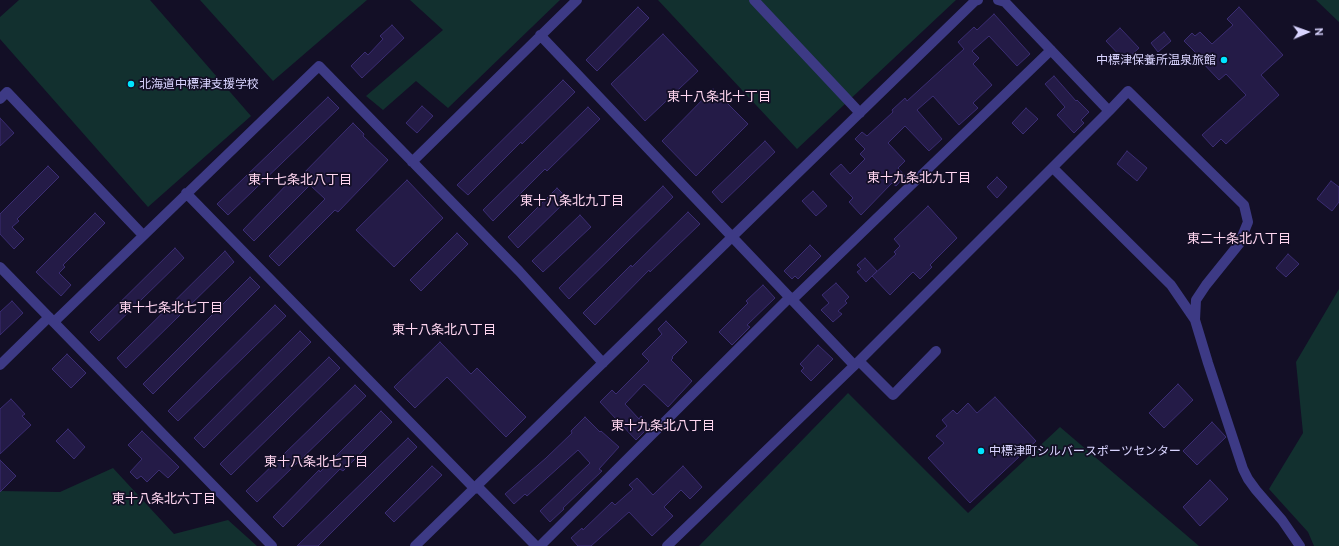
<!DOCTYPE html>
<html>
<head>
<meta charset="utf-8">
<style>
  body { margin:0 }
  #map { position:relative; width:1339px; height:546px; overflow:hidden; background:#130f26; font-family:Ubuntu,sans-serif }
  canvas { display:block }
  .north { position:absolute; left:1287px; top:12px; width:40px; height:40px; -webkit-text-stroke:3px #130f26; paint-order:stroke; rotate:88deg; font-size:11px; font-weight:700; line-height:16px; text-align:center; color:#d9d4ff }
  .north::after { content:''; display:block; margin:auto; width:14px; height:18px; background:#d9d4ff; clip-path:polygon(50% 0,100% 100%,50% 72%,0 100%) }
</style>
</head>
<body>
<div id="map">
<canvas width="1339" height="546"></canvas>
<div class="north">N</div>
</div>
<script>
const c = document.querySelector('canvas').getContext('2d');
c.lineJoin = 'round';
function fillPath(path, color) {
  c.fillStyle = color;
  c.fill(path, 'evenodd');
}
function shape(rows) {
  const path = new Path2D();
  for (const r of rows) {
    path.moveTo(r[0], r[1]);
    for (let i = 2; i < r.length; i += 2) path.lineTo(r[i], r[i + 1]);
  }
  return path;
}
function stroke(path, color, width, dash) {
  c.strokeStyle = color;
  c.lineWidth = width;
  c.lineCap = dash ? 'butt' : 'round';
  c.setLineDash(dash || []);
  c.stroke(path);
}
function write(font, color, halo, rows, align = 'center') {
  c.font = font + ' Ubuntu,"Noto Sans JP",sans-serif';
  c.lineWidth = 3.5;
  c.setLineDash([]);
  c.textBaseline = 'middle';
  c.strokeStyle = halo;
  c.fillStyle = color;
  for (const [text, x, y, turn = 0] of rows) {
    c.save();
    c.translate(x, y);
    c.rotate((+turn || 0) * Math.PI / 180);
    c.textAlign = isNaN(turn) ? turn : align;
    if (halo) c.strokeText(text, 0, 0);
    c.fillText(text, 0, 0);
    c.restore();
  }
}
fillPath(shape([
  [19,0,150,0,251,116,148,207,0,39,0,17],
  [200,0,367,0,273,81],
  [410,0,560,0,448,108,416,81,383,110,366,96,443,30],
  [658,0,956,0,797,149],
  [1316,0,1339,0,1339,22],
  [1339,289,1339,546,1314,546,1308,532,1269,489,1303,433,1296,362],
  [848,393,968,513,1060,427,1199,546,699,546],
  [113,468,174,534,228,520,257,546,0,546,0,491,60,492]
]), '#12302f');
const building = shape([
  [638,7,649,18,597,71,586,60,638,7],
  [1239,7,1283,55,1261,75,1279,95,1226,144,1221,139,1213,147,1202,135,1246,95,1226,74,1219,80,1198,58,1199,56,1184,41,1192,33,1195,36,1200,32,1212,44,1233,25,1227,19,1239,7],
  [994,14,1030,54,1017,66,989,36,972,51,979,58,973,64,992,85,973,103,978,108,959,125,933,96,917,110,942,139,929,151,905,126,888,143,905,161,898,168,905,176,896,186,892,183,861,215,849,202,853,198,830,174,841,164,850,174,865,159,860,154,865,149,855,139,862,132,867,136,893,112,892,110,905,98,907,101,964,49,958,42,974,27,977,30,994,14],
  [392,25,404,38,362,78,351,66,365,52,368,55,383,39,380,36,392,25],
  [1120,28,1139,48,1125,61,1106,41,1120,28],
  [1164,32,1171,41,1158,52,1151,43,1164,32],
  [663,34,698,71,645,121,611,84,663,34],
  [1054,76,1076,101,1077,100,1089,112,1081,120,1084,123,1074,133,1057,115,1065,107,1045,84,1054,76],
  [563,80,575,92,522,144,521,142,468,195,457,185,563,80],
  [713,89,748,124,696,176,662,141,713,89],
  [328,97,339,108,228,215,217,204,328,97],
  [422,106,433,116,417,133,406,123,422,106],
  [588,107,600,119,547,171,545,169,493,221,483,210,588,107],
  [1026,108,1038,119,1023,134,1012,123,1026,108],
  [0,118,14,133,0,146,0,118],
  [353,123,364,134,363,136,388,160,338,212,335,210,279,266,269,256,325,199,310,185,254,241,243,230,293,178,296,181,353,123],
  [765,141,775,152,722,203,712,192,765,141],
  [1127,151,1147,168,1137,181,1117,164,1127,151],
  [48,166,59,177,17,219,19,221,12,227,24,239,14,249,0,234,0,214,48,166],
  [997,177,1007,187,997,198,987,187,997,177],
  [407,180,443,218,394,267,356,230,407,180],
  [1331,181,1339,187,1339,202,1332,211,1317,199,1331,181],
  [663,186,673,197,569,299,559,288,663,186],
  [557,188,568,199,518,248,508,237,557,188],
  [813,191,827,206,816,216,802,201,813,191],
  [928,206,957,238,930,265,932,267,920,279,913,272,890,295,872,276,896,254,894,252,900,246,894,239,928,206],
  [688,212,700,224,650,272,649,270,595,325,583,313,631,265,632,267,688,212],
  [95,213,105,223,63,265,65,267,59,273,71,285,61,296,36,272,95,213],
  [580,215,591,227,543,272,532,261,580,215],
  [457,233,468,244,421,291,410,280,457,233],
  [810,245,821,256,798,279,795,276,792,279,784,271,810,245],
  [175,248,184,258,99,341,90,332,175,248],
  [225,251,234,262,126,368,117,358,225,251],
  [1288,254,1299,264,1286,277,1276,268,1288,254],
  [865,258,877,271,866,282,857,272,861,269,857,265,865,258],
  [250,277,260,287,153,394,143,384,250,277],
  [836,283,849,297,845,301,847,303,838,311,842,314,833,322,821,310,829,303,822,295,836,283],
  [763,285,775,298,747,325,750,327,732,345,719,332,748,303,746,301,763,285],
  [12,301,23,313,0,335,0,312,12,301],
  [275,305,286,316,178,421,168,411,275,305],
  [666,321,687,342,672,357,673,358,671,360,692,381,668,407,644,384,625,404,639,419,641,416,650,426,636,440,600,402,612,390,616,394,649,361,642,354,662,334,658,329,666,321],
  [300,331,311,342,204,448,194,438,300,331],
  [440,342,471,374,477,368,526,417,506,437,447,377,415,408,394,387,440,342],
  [818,345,833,359,811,381,801,371,804,368,800,364,818,345],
  [67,354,86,373,71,388,52,369,67,354],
  [329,357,340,368,231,475,220,464,329,357],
  [1178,384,1193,400,1164,428,1149,413,1178,384],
  [355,385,366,396,257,502,246,491,355,385],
  [995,397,1036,441,970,503,928,458,944,443,936,436,947,426,942,420,953,410,957,414,968,403,977,413,995,397],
  [11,399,25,414,22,416,31,425,0,454,0,409,11,399],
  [381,411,392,422,343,471,340,469,283,527,273,517,319,470,320,472,381,411],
  [585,417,600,432,601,431,619,447,599,469,602,471,563,508,564,509,550,522,540,511,590,463,578,450,527,496,525,494,514,504,505,494,546,458,572,433,571,431,585,417],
  [1212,422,1226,437,1197,465,1183,451,1212,422],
  [68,429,85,447,74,459,56,441,68,429],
  [142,431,179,467,168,478,159,470,147,482,141,476,137,479,130,472,142,459,128,445,142,431],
  [408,438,417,447,318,546,297,546,408,438],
  [0,460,16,476,0,492,0,460],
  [432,466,442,475,394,522,385,513,432,466],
  [683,466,702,487,690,499,681,490,664,507,673,516,652,536,629,512,591,546,578,546,571,538,582,528,583,530,612,502,615,505,633,489,629,485,637,478,653,495,683,466],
  [1210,480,1228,499,1200,526,1183,507,1210,480]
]);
fillPath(building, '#241b47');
stroke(building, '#3b2d73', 1);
stroke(shape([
  [754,0,860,113],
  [540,35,854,365],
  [0,99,7,92,140,232],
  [1109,111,1128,91,1244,205,1248,222,1239,244,1206,285,1196,300,1195,320,1208,363,1243,469,1248,479,1256,490,1282,520,1300,546],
  [412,162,577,0],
  [1053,168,1171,285,1195,320],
  [186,193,475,489],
  [0,267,272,546],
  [792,300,1051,50],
  [54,322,319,66,519,271,603,363],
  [859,361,893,395,936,351],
  [0,365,49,317],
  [477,486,536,546],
  [415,546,732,237,975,1,978,0],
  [540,546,790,297],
  [667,546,859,361,1109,111,1005,2,998,0]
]), '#3d3a85', 10);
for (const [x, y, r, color] of [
  [1224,60,4,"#00e5ff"],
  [131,84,4,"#00e5ff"],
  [981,451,4,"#00e5ff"]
]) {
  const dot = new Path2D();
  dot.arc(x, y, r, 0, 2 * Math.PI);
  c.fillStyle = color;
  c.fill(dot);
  stroke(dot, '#130f26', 1.5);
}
write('12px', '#d9d4ff', '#130f26', [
  ["中標津保養所温泉旅館",1216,60,"right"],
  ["北海道中標津支援学校",139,84],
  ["中標津町シルバースポーツセンター",989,451]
], 'left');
write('13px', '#ffd6f0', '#130f26', [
  ["東十八条北十丁目",719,97],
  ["東十九条北九丁目",919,178],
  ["東十七条北八丁目",300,180],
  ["東十八条北九丁目",572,201],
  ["東二十条北八丁目",1239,239],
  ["東十七条北七丁目",171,308],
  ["東十八条北八丁目",444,330],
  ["東十九条北八丁目",663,426],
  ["東十八条北七丁目",316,462],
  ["東十八条北六丁目",164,499]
]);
</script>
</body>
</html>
